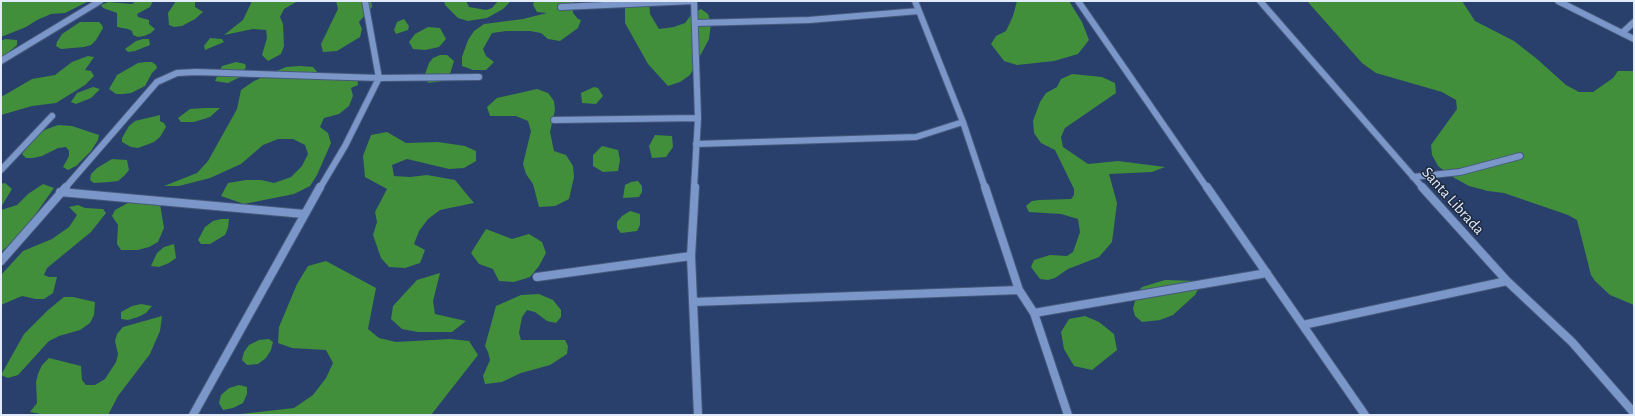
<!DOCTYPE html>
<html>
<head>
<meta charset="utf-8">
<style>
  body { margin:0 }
  #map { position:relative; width:1635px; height:416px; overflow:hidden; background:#29406c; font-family:"Alegreya Sans",sans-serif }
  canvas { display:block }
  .frame { position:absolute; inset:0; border:2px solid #e2ebfc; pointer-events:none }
</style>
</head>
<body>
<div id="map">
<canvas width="1635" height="416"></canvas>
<div class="frame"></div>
</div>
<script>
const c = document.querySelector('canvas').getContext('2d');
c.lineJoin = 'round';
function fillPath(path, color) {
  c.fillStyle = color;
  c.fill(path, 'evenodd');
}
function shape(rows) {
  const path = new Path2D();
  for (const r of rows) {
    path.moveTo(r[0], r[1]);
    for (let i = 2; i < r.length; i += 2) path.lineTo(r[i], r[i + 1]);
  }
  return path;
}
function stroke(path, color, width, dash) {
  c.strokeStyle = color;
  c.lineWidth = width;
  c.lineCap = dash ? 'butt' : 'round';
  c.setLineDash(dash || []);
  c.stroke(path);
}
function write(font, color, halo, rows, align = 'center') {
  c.font = font + ' "Alegreya Sans",sans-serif';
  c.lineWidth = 3;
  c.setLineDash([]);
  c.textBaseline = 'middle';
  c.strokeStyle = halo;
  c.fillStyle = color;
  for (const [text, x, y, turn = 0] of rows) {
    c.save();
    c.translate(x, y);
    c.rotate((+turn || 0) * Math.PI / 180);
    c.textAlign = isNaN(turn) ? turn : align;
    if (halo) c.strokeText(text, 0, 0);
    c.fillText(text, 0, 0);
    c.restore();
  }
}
fillPath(shape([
  [1,1,89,1,65,13,51,14,37,20,26,27,1,37],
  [136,1,153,1,150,7,137,14,138,17,149,20,149,24,155,29,151,33,144,36,138,37,133,35,132,31,128,29,117,27,117,13,103,8,101,5,108,2,132,4],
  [176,1,195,1,195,7,203,12,195,19,182,26,174,27,169,25,168,13],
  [252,1,298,1,284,9,280,17,283,24,284,46,281,54,268,61,262,55,267,38,266,30,253,29,224,35,243,20],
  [336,1,371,1,372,7,359,22,362,29,360,37,337,51,323,52,321,44,338,9],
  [444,1,466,1,469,7,486,10,492,8,498,1,511,1,503,9,487,18,468,21,458,18,445,5],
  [534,1,575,1,573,5,573,13,578,19,581,20,578,28,560,41,548,39,541,33,530,31,506,31,492,33,483,49,486,56,494,62,486,70,473,70,462,66,462,57,468,40,474,31,484,24,523,19,547,13,537,12,533,5],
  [649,1,650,14,659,29,674,27,685,23,691,15,701,9,708,14,711,23,709,39,690,75,680,82,668,86,648,64,625,23,625,7],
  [1017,1,1069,1,1082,22,1089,40,1078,54,1054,61,1017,65,1004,61,991,44,996,36,1006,31,1013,16],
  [1307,1,1462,1,1475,21,1514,41,1537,59,1566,85,1579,92,1593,92,1613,78,1618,71,1634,71,1634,305,1610,295,1595,281,1591,275,1577,220,1568,215,1504,193,1488,191,1469,186,1451,176,1438,166,1432,155,1431,145,1457,109,1456,100,1442,92,1376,73,1362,63],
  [404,19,409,26,408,30,396,34,394,30,397,22],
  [80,22,99,22,102,25,103,28,96,40,91,45,84,47,61,49,56,46,57,42,62,34],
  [428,27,440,28,446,39,439,47,425,50,413,49,409,42,415,34],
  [210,38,222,39,224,42,205,50,204,46],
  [5,39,17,40,17,45,1,59,1,41],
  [143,39,149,39,150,45,135,51,128,52,125,49,136,41],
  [440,55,447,55,454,61,449,77,443,81,428,83,425,74,429,63,433,58],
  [88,56,94,57,85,70,91,71,94,76,85,85,56,103,32,106,1,115,1,97,8,93,32,79,55,75,72,62],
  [146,62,152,62,156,65,157,68,152,73,145,86,131,93,123,94,116,94,109,89,117,75,138,63],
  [236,62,245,64,246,67,240,77,228,83,215,81,222,66],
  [300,66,313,67,319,74,357,76,358,85,351,88,353,96,349,106,339,114,324,118,320,127,328,133,331,143,317,175,310,186,294,194,244,204,221,196,228,183,246,180,261,180,274,183,291,177,302,166,308,154,305,145,293,139,278,139,263,145,241,164,210,178,179,186,164,186,197,173,208,161,237,109,241,90,254,81,286,67],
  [1072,74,1102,77,1115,83,1116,93,1065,128,1061,137,1063,147,1088,164,1118,161,1165,167,1152,172,1109,174,1117,203,1112,242,1099,257,1068,269,1055,278,1048,280,1040,279,1031,267,1034,260,1050,255,1067,256,1073,252,1080,232,1078,219,1061,214,1029,212,1026,206,1032,201,1039,200,1071,199,1074,195,1074,189,1055,150,1041,143,1034,133,1033,121,1040,102,1046,93,1057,87,1061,79],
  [93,87,100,89,91,98,76,104,71,102,77,93],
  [594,87,598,88,603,96,596,104,582,103,581,93],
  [537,89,548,93,554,101,555,110,550,132,554,151,566,155,573,166,574,177,569,199,555,206,539,207,533,184,526,174,523,164,531,131,528,121,516,116,490,116,487,107,497,98],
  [205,108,220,108,210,117,194,122,181,122,178,118,190,109],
  [160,115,160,121,164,123,166,127,160,137,154,142,138,148,131,147,122,142,122,138,129,126,135,121],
  [58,125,72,126,99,135,98,140,91,151,76,166,68,170,63,167,69,156,69,151,66,147,58,148,42,156,33,158,26,158,22,154,39,132],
  [387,132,406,143,438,142,465,146,476,151,476,161,464,168,449,169,407,159,392,165,394,176,410,177,427,175,455,180,474,203,440,210,428,219,419,231,414,244,425,250,420,263,405,268,389,267,381,258,373,235,377,222,375,212,387,189,365,177,363,156,371,135],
  [655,135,672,136,673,147,666,157,652,158,649,146],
  [602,146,618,150,620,160,618,171,603,172,593,166,593,155],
  [112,159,127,160,129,170,125,175,118,181,110,182,94,183,90,180,91,174,97,168],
  [638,181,642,186,642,192,639,197,623,198,625,185,631,182],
  [5,183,12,189,1,207,1,184],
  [43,184,54,188,23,232,1,252,1,210,17,205,28,194],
  [133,200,160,204,164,228,158,242,149,247,138,250,121,250,117,244,118,225,112,216,115,210],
  [78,205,85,208,103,209,106,213,91,232,47,268,44,275,49,277,57,277,53,293,44,299,36,299,22,296,1,305,1,275,23,251,52,239,69,227,77,215,69,207],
  [630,211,640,214,640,225,637,231,621,233,617,228,617,222,622,216],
  [221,219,229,219,228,228,225,235,210,244,201,244,198,240,205,227,213,221],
  [486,229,512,239,529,234,542,242,546,253,539,266,530,277,514,282,499,281,493,269,479,264,471,253],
  [174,244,176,258,169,263,159,267,151,266,157,253,164,247],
  [326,261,376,288,368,329,379,338,396,342,450,339,469,341,478,355,431,415,232,415,294,408,313,395,326,378,333,363,326,350,292,348,278,343,279,327,297,284,308,266],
  [440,273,433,301,435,314,466,321,452,332,418,332,402,329,391,319,393,306,417,280],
  [1165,280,1198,281,1199,288,1195,295,1173,315,1160,320,1142,322,1135,316,1133,309,1137,293,1142,287],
  [539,294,553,300,561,310,561,317,556,323,547,321,535,312,527,310,522,317,519,333,521,340,565,340,568,346,567,354,550,365,521,373,502,382,485,384,483,376,490,360,488,352,485,346,496,306,521,295],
  [64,297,73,297,95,302,94,315,90,323,80,330,59,336,49,341,18,375,8,378,1,375,24,334,48,310],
  [141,304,152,306,146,313,138,317,128,320,121,319,121,312,132,306],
  [162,316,160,331,150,354,118,396,108,415,46,415,30,412,37,403,36,382,38,374,42,365,49,358,81,366,82,380,86,385,95,385,105,379,116,362,118,354,115,341,117,334,123,327],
  [1085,316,1099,322,1114,334,1117,350,1092,370,1074,366,1064,349,1061,332,1069,319],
  [269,339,273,342,271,350,266,358,258,364,247,365,242,360,244,352,249,345,259,340],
  [239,385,247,387,247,394,243,403,233,408,223,410,219,403,221,395,229,388]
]), '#418e3b');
const minorFar1 = shape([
  [694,1,698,118,694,188],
  [915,1,963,122,985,188],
  [1078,1,1207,188],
  [1260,1,1423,188],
  [1558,1,1634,39],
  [561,7,693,1],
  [696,23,809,20,919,11],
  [1622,33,1634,22],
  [1,61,100,1],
  [554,120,698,118],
  [696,144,916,137,963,122],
  [1,170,52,116],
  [1413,177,1460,172,1520,156],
  [65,188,157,82,177,73,196,72,379,78,479,77],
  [320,188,345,146,379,78,365,1]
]);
const minor = shape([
  [695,187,691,256,698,415],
  [985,187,1019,290,1034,313,1068,415],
  [1207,187,1365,415],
  [1422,187,1507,281,1572,342,1634,413],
  [60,192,304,214],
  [1,261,66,187],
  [537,277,691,256],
  [693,302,1019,290],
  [1034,313,1267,273],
  [1303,325,1507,281],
  [193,415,320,187]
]);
stroke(minorFar1, '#47597c', 8);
stroke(minor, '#47597c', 10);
stroke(minorFar1, '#7b97c9', 6);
stroke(minor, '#7b97c9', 8);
write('16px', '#e2ebfc', '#1d283c', [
  ["Santa Librada",1453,201,48]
]);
</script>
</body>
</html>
